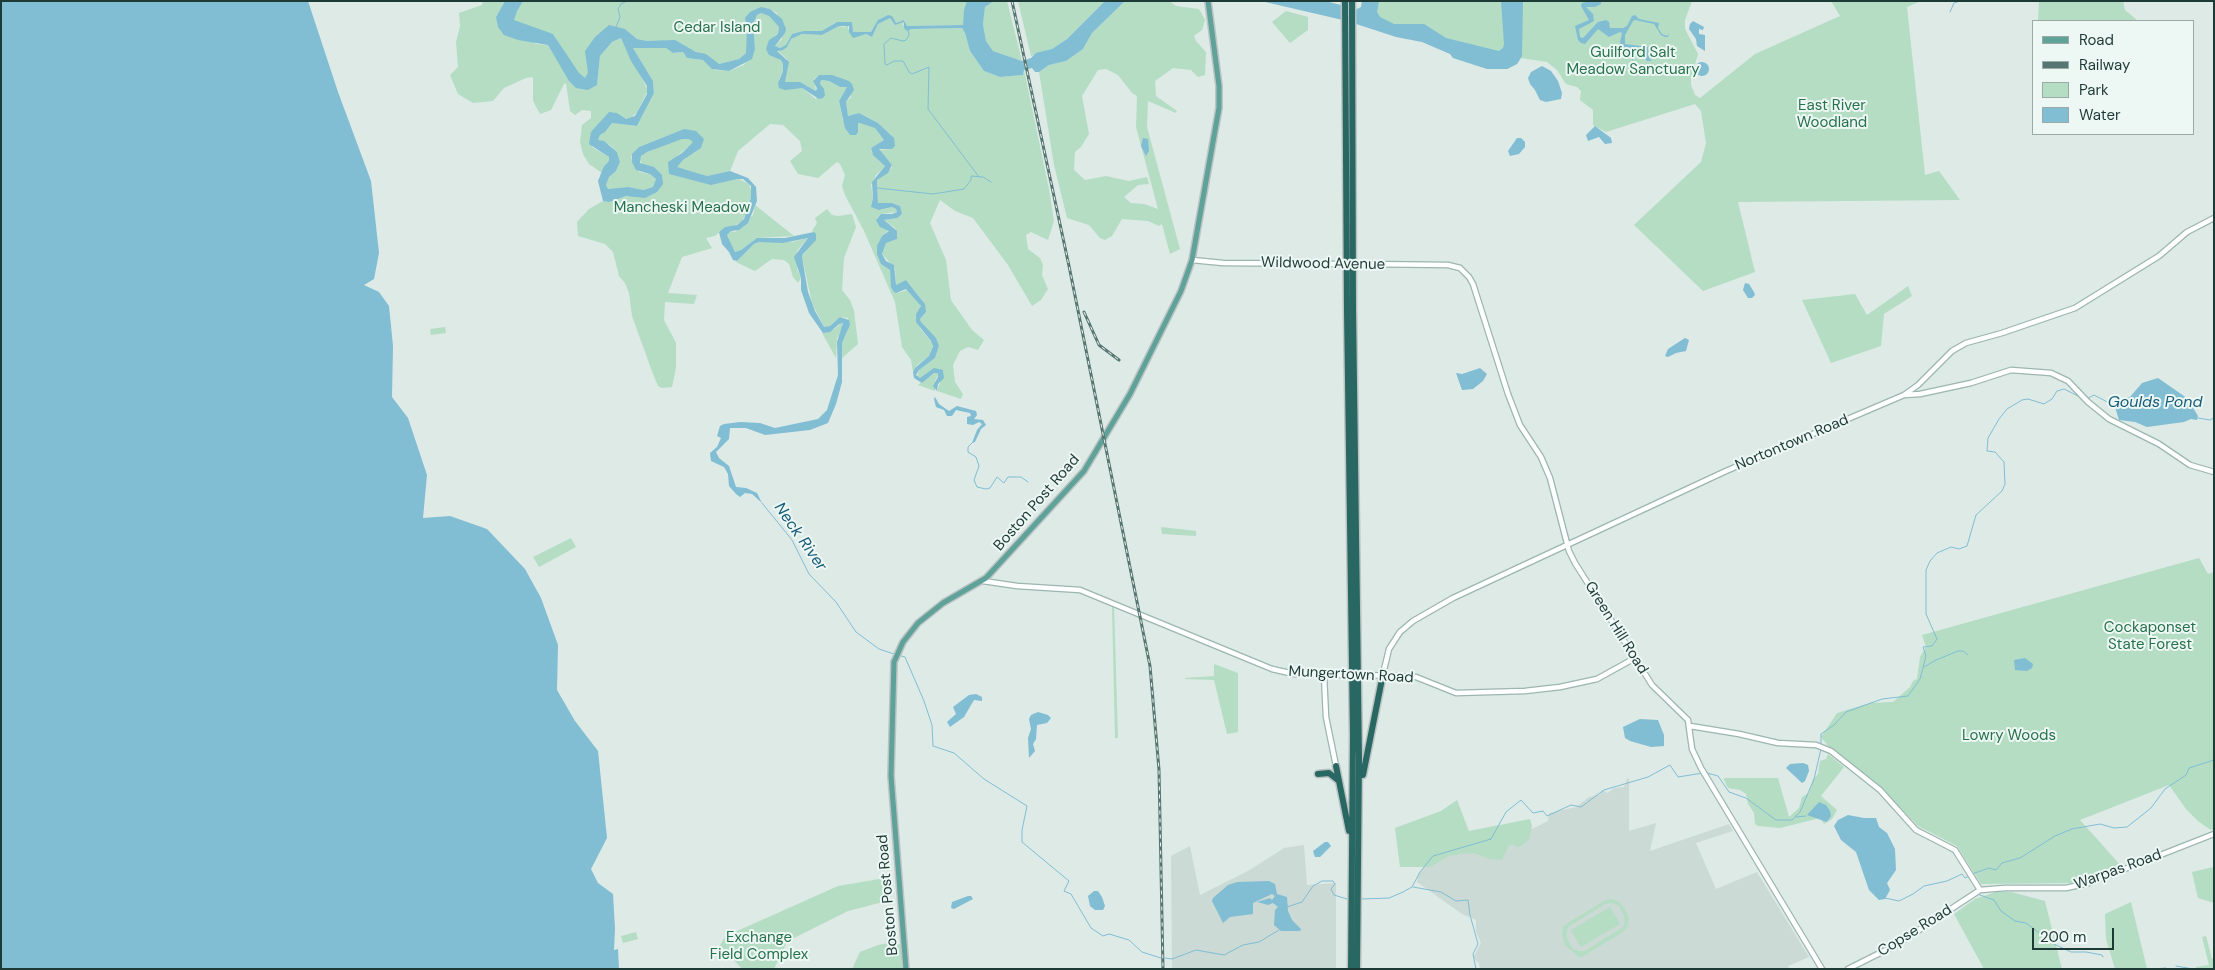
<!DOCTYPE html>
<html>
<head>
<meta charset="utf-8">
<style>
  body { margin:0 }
  #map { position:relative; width:2215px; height:970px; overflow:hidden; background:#ddeae6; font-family:"DM Sans",sans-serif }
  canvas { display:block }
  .frame { position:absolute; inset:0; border:2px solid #1e3a36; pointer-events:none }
  .legend { position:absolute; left:2032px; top:20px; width:162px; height:115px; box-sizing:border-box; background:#edf7f3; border:1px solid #9aaba7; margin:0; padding:6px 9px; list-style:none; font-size:15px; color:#1e3a36 }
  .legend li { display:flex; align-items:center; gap:10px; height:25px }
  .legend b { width:25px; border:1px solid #9aaba7 }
  .scale { position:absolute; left:2032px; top:928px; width:82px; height:22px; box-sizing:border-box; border:2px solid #1e3a36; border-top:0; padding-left:6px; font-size:15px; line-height:18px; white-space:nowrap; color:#1e3a36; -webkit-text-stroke:4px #edf7f3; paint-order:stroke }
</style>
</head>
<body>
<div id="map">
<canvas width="2215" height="970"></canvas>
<div class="frame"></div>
<ul class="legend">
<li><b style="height:6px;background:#5fa299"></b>Road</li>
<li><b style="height:6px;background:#587671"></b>Railway</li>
<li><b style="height:14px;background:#b4ddc4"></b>Park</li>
<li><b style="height:14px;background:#81bdd3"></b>Water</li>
</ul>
<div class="scale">200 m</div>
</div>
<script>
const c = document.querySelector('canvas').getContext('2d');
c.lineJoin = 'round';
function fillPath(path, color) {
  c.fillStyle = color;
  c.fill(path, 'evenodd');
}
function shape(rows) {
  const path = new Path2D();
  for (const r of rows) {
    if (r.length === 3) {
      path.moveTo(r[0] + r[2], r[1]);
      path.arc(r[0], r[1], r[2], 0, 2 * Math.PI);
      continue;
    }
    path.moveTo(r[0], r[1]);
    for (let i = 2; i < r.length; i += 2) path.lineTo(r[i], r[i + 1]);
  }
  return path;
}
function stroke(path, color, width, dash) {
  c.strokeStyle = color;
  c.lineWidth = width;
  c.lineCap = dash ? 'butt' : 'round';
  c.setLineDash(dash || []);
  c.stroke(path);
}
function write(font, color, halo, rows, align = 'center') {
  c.font = font + ' "DM Sans",sans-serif';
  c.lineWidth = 4;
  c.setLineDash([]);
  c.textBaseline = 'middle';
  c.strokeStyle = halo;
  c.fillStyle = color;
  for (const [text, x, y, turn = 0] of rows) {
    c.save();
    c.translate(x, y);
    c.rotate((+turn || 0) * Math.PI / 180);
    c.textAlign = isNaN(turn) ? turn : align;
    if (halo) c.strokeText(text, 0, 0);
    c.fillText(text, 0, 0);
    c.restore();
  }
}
fillPath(shape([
  [1629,778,1629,831,1656,823,1650,851,1729,824,1733,831,1696,843,1716,889,1757,872,1809,957,1788,966,1790,969,1480,969,1479,963,1473,958,1481,943,1476,931,1476,920,1462,914,1417,882,1418,875,1424,867,1428,863,1534,828,1548,821,1549,813,1576,807,1589,797,1594,796,1598,791,1596,795,1599,795,1602,790,1608,793,1614,788,1624,787,1627,779],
  [1304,845,1307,885,1336,883,1336,969,1172,969,1171,856,1190,846,1200,895,1248,871,1284,848]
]), '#cbdad5');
fillPath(shape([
  [483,1,505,1,496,17,536,44,548,45,561,66,597,85,600,56,612,42,621,38,648,90,637,112,632,117,626,119,613,112,592,147,609,157,609,161,604,166,602,173,589,164,583,154,580,142,582,125,591,118,591,111,582,110,575,115,570,111,566,83,564,84,551,110,540,114,533,101,533,77,526,78,504,88,493,101,473,103,458,94,450,75,458,67,456,42,460,26,459,13,482,5],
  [515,1,967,1,964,25,906,26,905,20,895,23,892,16,880,19,871,32,856,33,853,32,851,22,834,23,825,31,792,34,786,45,780,48,775,46,782,39,777,13,767,8,746,22,748,51,746,53,739,59,719,64,695,51,655,45,637,39,625,29,603,33,591,76,586,80,578,77,554,35,513,26],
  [994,1,1007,1,1022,61,993,51,986,41,983,24,985,7],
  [1018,1,1105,1,1067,39,1052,49,1031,56],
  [1125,1,1169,1,1176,6,1199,9,1205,20,1202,30,1194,36,1196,41,1206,52,1205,75,1198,77,1191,70,1173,68,1155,81,1156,96,1177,111,1176,113,1148,101,1147,127,1180,249,1170,254,1162,224,1159,226,1148,221,1122,219,1112,236,1105,240,1100,238,1089,225,1067,218,1054,165,1039,72,1049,65,1066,61,1083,49,1092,33],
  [1106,69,1118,75,1132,93,1137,96,1136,127,1158,209,1144,204,1131,203,1124,197,1138,185,1149,184,1147,177,1129,181,1106,176,1085,180,1074,170,1075,152,1081,147,1089,134,1082,96,1098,70],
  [1366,1,1692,1,1685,20,1685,29,1698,54,1691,78,1691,85,1695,95,1700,98,1755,54,1840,16,1831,1,1921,1,1907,7,1925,175,1939,171,1960,200,1738,202,1755,272,1703,291,1634,225,1701,162,1706,143,1701,111,1695,104,1606,132,1593,125,1593,110,1580,100,1581,91,1577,87,1566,84,1557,70,1547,62,1521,58,1517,64,1507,69,1487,69,1427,37,1386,32],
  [2039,1,2123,1,2125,10,2138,21,2038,21],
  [1286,11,1308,17,1308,30,1290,43,1272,22],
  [761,13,769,16,779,27,778,34,774,36,772,55,781,60,783,64,783,71,779,79,782,89,802,88,816,99,821,80,829,81,840,87,847,87,839,101,843,121,856,119,875,128,884,140,871,148,872,153,885,166,876,175,871,185,873,199,881,210,892,207,896,209,897,212,881,214,876,219,889,230,882,236,881,241,881,264,890,270,892,289,897,293,907,290,920,304,921,308,917,312,920,328,933,344,929,356,917,365,913,372,911,360,902,347,895,302,864,231,845,195,842,186,845,175,840,164,837,162,818,178,798,174,790,161,802,151,800,141,783,125,770,124,738,151,730,171,707,176,676,167,683,160,701,148,684,129,639,147,632,155,631,158,639,172,650,174,656,179,653,187,642,190,628,187,608,189,606,185,609,177,616,171,620,162,617,152,610,145,598,140,600,135,605,132,612,123,637,126,654,93,653,81,633,48,666,48,673,53,683,52,687,58,703,60,715,70,729,71,744,65,755,49,753,24,757,15],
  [890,18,895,25,904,22,903,25,911,29,962,28,965,33,970,51,984,71,1000,77,1023,75,1024,70,1049,189,1054,221,1048,240,1031,232,1026,235,1028,249,1040,258,1043,265,1042,275,1048,289,1041,300,1032,306,1008,265,973,218,955,211,940,200,930,223,946,260,951,300,972,330,984,340,978,350,968,347,960,351,953,365,955,382,963,394,961,399,937,391,944,371,930,372,921,378,917,377,919,370,935,358,939,346,937,341,921,322,920,319,926,312,923,301,906,280,896,286,895,268,882,254,886,243,897,239,897,233,895,228,884,220,897,218,900,206,892,203,878,203,877,180,892,168,892,165,879,150,892,149,891,135,878,123,859,113,848,116,846,102,851,97,849,82,836,77,819,75,814,79,816,91,806,85,785,82,787,59,777,50,783,50,791,39,802,34,822,35,839,26,844,27,848,25,848,29,857,36,866,34,872,37,878,24],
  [681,136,695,141,677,156,671,174,735,177,749,184,752,193,748,211,742,221,734,226,725,227,715,236,706,238,712,248,682,257,668,293,697,295,694,304,665,302,664,320,676,343,676,368,672,387,662,388,658,386,653,374,632,316,629,293,625,283,619,276,613,252,605,244,578,236,577,222,589,209,603,201,609,202,618,197,630,196,660,186,655,168,642,164,640,159,643,154],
  [755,205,794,236,757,238,741,250,735,252,727,235,731,231,735,232,753,215],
  [827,209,832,215,838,216,852,214,856,227,844,258,842,290,850,300,854,311,858,344,841,359,842,343,848,330,848,318,840,317,830,326,824,327,812,303,802,257,816,235,812,231,817,223,815,218],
  [808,238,797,251,797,269,801,278,798,283,793,277,789,264,784,260,772,259,755,271,736,262,754,244,759,242,792,242],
  [1908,286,1912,296,1884,314,1881,346,1831,363,1802,300,1855,294,1867,315],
  [842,322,843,328,837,338,836,358,822,333,834,329],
  [445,327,446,333,431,335,430,329],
  [936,372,939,373,935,381,935,391,918,385],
  [1161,527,1196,531,1196,536,1162,534],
  [571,538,576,547,539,567,533,557],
  [2199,558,2208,574,2214,572,2214,829,2211,830,2198,821,2186,809,2169,785,2080,820,2122,867,2079,883,1981,884,1957,846,1918,826,1875,782,1828,746,1821,737,1837,713,1870,703,1893,702,1910,687,1913,681,1917,679,1920,657,1926,647,1922,635],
  [1112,605,1114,605,1118,738,1115,738],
  [1214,664,1238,673,1238,732,1227,734,1214,680,1185,679,1185,678,1214,676],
  [1828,754,1844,767,1821,796,1837,810,1832,819,1824,824,1820,818,1780,828,1758,826,1755,824,1754,813,1748,804,1746,794,1740,790,1728,788,1724,780,1724,778,1778,778,1789,817,1799,808,1802,797,1809,793,1813,779,1818,774,1820,761,1826,759],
  [1457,800,1469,831,1530,819,1532,826,1529,839,1521,846,1517,847,1513,844,1509,845,1502,860,1489,859,1474,853,1462,854,1449,856,1430,867,1400,867,1395,828,1441,811],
  [2213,867,2214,870,2214,903,2198,898,2192,872],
  [885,878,887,901,848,911,794,938,786,944,774,969,742,969,720,945,726,936,838,886],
  [1996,892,2011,892,2045,901,2062,969,1984,969,1954,914,1975,899],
  [1610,899,1618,901,1625,909,1629,918,1627,927,1623,932,1580,958,1565,945,1562,935,1563,927,1569,922,1604,901],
  [1612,903,1619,906,1623,913,1625,922,1623,927,1585,951,1578,951,1572,948,1566,936,1568,927,1605,904],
  [2131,902,2147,969,2115,969,2106,939,2105,914],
  [1610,907,1620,924,1581,947,1571,930],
  [636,932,638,939,623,943,621,936],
  [2206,936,2212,959,2214,959,2214,969,2196,969,2196,967,2209,965,2202,937],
  [893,942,901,945,902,969,852,969,860,952,878,945]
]), '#b4ddc4');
fillPath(shape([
  [1,1,308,1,338,92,371,181,379,253,374,279,364,285,379,292,389,306,393,346,392,397,408,418,427,475,423,518,450,516,487,529,525,569,541,598,558,645,557,690,575,721,598,751,607,838,591,869,598,883,613,894,615,929,614,950,618,949,619,969,1,969],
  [505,1,523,1,517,11,514,20,553,34,579,73,585,78,588,73,585,51,595,37,609,25,625,29,637,39,646,41,675,40,696,52,706,54,719,64,739,59,746,53,747,28,745,18,750,12,761,7,770,9,782,19,786,29,785,33,775,46,780,48,786,45,792,34,804,31,822,31,837,22,852,22,853,32,871,32,878,20,888,15,892,16,896,23,904,20,907,26,963,25,964,10,967,1,994,1,985,7,983,24,986,41,993,51,1022,61,1031,58,1036,53,1052,49,1067,39,1105,1,1125,1,1092,33,1083,49,1066,61,1049,65,1039,72,1035,72,1032,68,1024,70,1023,75,1000,77,984,71,970,51,965,33,962,28,911,29,907,31,904,28,904,22,895,25,890,18,878,24,872,37,866,34,853,38,849,32,849,26,839,26,822,35,802,34,791,39,787,47,783,50,777,51,789,62,785,82,800,82,816,91,817,88,813,81,819,75,832,75,849,81,852,84,854,90,846,102,848,116,859,113,878,123,894,138,895,146,892,149,879,149,892,165,888,173,877,180,878,203,892,203,900,206,902,214,897,218,884,220,897,231,897,239,886,243,882,254,886,261,894,265,896,285,906,280,925,304,926,312,920,319,921,322,936,338,939,346,935,358,919,370,916,375,920,378,934,368,943,370,944,378,938,384,937,391,933,386,938,377,938,373,934,373,922,383,914,378,913,372,915,368,929,356,933,346,931,341,916,322,916,314,921,306,906,289,896,293,894,292,891,287,890,270,881,264,877,254,877,246,882,236,889,231,880,227,876,220,881,214,892,214,897,212,896,209,892,207,879,210,871,207,873,199,872,182,885,166,873,155,871,148,884,140,875,128,860,123,858,123,858,132,856,135,850,135,845,128,839,101,847,87,840,87,829,81,821,80,820,84,824,89,825,95,823,98,819,99,802,88,785,90,779,88,778,83,783,71,783,64,781,60,769,55,766,49,769,40,778,34,779,27,769,16,761,13,757,15,753,24,755,49,752,59,729,71,712,69,703,60,687,58,683,52,673,53,666,48,633,48,653,81,654,93,637,126,612,123,605,132,600,135,598,140,604,141,617,152,620,162,616,171,609,177,606,185,608,189,628,187,643,190,653,187,656,179,650,174,636,170,632,162,632,154,639,147,684,129,696,131,704,139,701,148,683,160,677,167,707,176,730,171,748,178,756,187,757,201,748,223,739,230,731,231,727,235,735,252,741,250,757,238,785,238,814,232,816,234,816,240,803,254,802,257,808,292,815,311,824,327,830,326,840,317,849,320,850,325,842,343,842,382,836,404,828,423,810,430,765,435,746,428,730,428,729,439,716,452,719,458,729,466,736,487,746,488,757,493,762,503,752,494,745,493,740,497,736,494,729,486,728,474,724,467,711,461,710,453,717,447,721,438,717,436,720,426,724,424,740,422,760,423,775,428,818,419,827,410,838,375,837,342,843,323,839,324,830,332,823,333,809,313,801,290,801,278,794,257,808,238,783,243,759,242,754,244,737,261,733,260,729,252,722,244,719,232,725,227,737,225,744,219,751,198,751,186,743,179,737,179,711,185,669,174,668,162,682,153,693,142,689,139,682,139,647,152,641,156,640,163,654,167,662,175,663,184,657,192,645,198,626,196,609,202,603,201,598,181,604,166,609,161,609,157,589,144,591,132,609,112,617,113,626,119,635,116,647,94,647,86,631,61,621,38,612,42,600,56,597,85,588,90,576,88,569,81,548,45,518,40,504,35,498,27,496,17],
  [1261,1,1325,1,1357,9,1361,7,1362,1,1379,1,1377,12,1380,17,1394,24,1424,24,1446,38,1499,51,1503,48,1504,44,1501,1,1523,1,1522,56,1517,64,1507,69,1487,69,1453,58,1450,54,1422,42,1396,37,1347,21],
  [1589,1,1601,1,1601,4,1595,7,1586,7,1593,14,1594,21,1579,29,1580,37,1583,38,1598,22,1606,20,1609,22,1610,28,1623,28,1627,26,1632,16,1635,15,1639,19,1659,23,1658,28,1662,34,1667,36,1669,33,1668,37,1665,37,1661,35,1654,24,1635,20,1633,21,1625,35,1625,44,1648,47,1649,58,1652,61,1647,61,1644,57,1644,48,1640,48,1637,55,1632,61,1635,50,1622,47,1620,43,1622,33,1620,32,1609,37,1598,29,1585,44,1581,43,1578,40,1575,26,1589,20,1581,6,1582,3],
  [1693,21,1704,27,1703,30,1699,29,1699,34,1705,35,1705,51,1697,46,1696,39,1689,29,1690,24],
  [1702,69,7],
  [1542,66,1551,71,1558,81,1562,93,1561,99,1546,102,1540,100,1535,90,1530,84,1528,78,1531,72],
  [1595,126,1611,138,1612,143,1605,144,1599,137,1588,141,1586,135],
  [1143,138,1148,139,1149,151,1146,156,1141,146],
  [1517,138,1521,138,1525,142,1525,147,1519,154,1510,156,1508,151],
  [1745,283,1749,284,1754,292,1755,295,1752,298,1748,298,1743,290],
  [1685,338,1689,340,1686,351,1676,353,1668,357,1665,356,1668,349],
  [1480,368,1487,374,1483,381,1473,389,1462,390,1456,373,1462,374],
  [2158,378,2194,403,2192,406,2198,416,2197,420,2191,419,2184,422,2147,427,2135,422,2119,420,2115,407,2119,399,2130,397,2142,383],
  [935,397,939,404,949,411,957,406,976,411,977,415,974,419,983,420,986,425,981,429,975,442,972,443,977,430,982,424,979,422,973,425,967,424,967,417,971,416,970,413,956,410,952,416,947,416,944,410,936,407,934,399],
  [2025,658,2033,664,2032,668,2027,671,2015,670,2014,660],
  [976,694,982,697,982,701,974,700,964,717,950,727,947,722,956,714,953,707,969,695],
  [1038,712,1048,715,1051,718,1047,723,1037,725,1036,739,1033,744,1035,751,1029,758,1028,738,1031,729,1029,719,1031,715],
  [1640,719,1658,720,1664,735,1664,746,1651,747,1630,741,1625,738,1623,727],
  [1803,763,1808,765,1809,771,1805,781,1802,783,1786,768,1790,764],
  [1819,802,1826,805,1830,811,1831,816,1827,822,1807,815],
  [1848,815,1864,818,1876,818,1879,827,1887,833,1895,849,1896,870,1887,883,1890,890,1885,899,1879,900,1869,890,1856,852,1841,840,1834,826,1838,820],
  [1325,842,1328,842,1331,846,1320,857,1315,857,1313,851],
  [1269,881,1275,884,1277,894,1287,897,1288,911,1292,920,1301,929,1300,931,1281,931,1274,925,1275,910,1278,907,1273,903,1268,905,1257,902,1270,898,1272,900,1275,896,1272,894,1253,903,1253,914,1230,917,1223,923,1212,901,1213,898,1228,885,1237,882],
  [1094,891,1098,891,1102,897,1105,906,1103,910,1095,910,1090,906,1088,896],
  [968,896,971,896,973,899,954,909,951,908,952,902]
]), '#81bdd3');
stroke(shape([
  [1950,12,1954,3,1960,1],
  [616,27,620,17,618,9,621,4,627,1],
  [908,29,909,35,906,40,903,41,891,38,884,44,885,64,887,65,894,61,903,61,909,72,912,74,929,67,928,109,979,177],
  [877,188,933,194,964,189,971,180,971,176,983,177,991,182],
  [2088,398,2094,395,2115,406],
  [2198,418,2210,420,2214,418],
  [973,442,968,447,968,452,976,457,979,466,974,480,977,487,986,489,990,488,997,477,1004,483,1008,477,1021,477,1028,482],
  [762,503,792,540,809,574,836,602,856,632,879,649,894,654],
  [898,655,905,657,924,701,932,725,933,746,954,753,984,779,1027,806,1022,830,1022,842,1069,881,1064,891,1071,894,1091,928,1103,936,1109,934,1129,940,1142,952,1161,958],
  [1924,667,1936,660,1958,651,1963,651,1968,655],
  [1821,745,1821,734,1834,725,1846,712,1882,699,1908,696,1920,679,1926,656,1923,647,1932,646,1937,639,1926,614,1926,570,1930,561,1937,553,1951,547,1959,549,1967,546,1976,515,2002,491,2005,484,2004,462,1995,452,1987,451,1988,438,1999,419,2007,409,2022,400,2028,399,2044,404,2052,399,2057,391,2064,389,2084,399],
  [1707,773,1718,776,1729,792,1746,798,1776,820,1792,820,1800,812,1814,779,1821,749],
  [1796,817,1806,816],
  [1972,874,1989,868,1996,870,2002,863,2020,858,2055,836,2072,829,2100,824,2114,828,2127,827,2151,808,2165,789,2186,775,2189,768,2214,760],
  [1413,887,1441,892,1456,901,1468,900,1470,915,1478,944,1473,954,1476,969],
  [1977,894,1994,900,2001,911,2015,921,2026,923,2054,944,2071,952,2086,952,2102,955,2103,957],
  [1885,898,1899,901,1913,894,1924,886,1947,881,1962,874,1965,878,1969,876],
  [1362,899,1389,898,1403,892,1412,887,1420,872,1433,856,1491,839,1506,812,1521,800,1533,813,1543,811,1547,816,1571,805,1581,807,1604,790,1648,777,1670,765,1678,777,1703,773],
  [1287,907,1302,902,1313,886,1322,881,1333,881,1335,884,1331,889,1334,895,1347,899],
  [1165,958,1172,959,1196,950,1224,955,1243,945,1259,942,1279,930],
  [2176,966,2193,969],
  [2154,969,2166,968]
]), '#81bdd3', 1);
const secondary = shape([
  [1192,260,1223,263,1340,264],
  [1364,264,1448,265,1460,268,1469,277,1473,284,1508,394,1520,425,1541,457,1550,478,1569,551,1575,563,1652,685,1688,720,1692,749,1701,768,1822,969],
  [1904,395,1920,394,1971,383,2011,370,2051,373,2068,381,2088,402,2109,419,2159,444,2190,465,2214,472],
  [983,581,1017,586,1080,590,1272,669,1294,674,1344,675],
  [1383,674,1389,649,1400,632,1413,621,1453,598,1726,471,1904,395,1918,385,1952,351,1966,343,2002,333,2075,308,2159,256,2187,232,2214,218],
  [1324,675,1326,717,1336,766],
  [1366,675,1416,677,1456,693,1525,691,1560,687,1597,679,1635,658],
  [1690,726,1739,734,1778,743,1816,745,1831,751,1880,790,1916,830,1955,850,1980,890,2005,888,2066,888,2089,883,2214,834],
  [1848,969,1896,945,1980,890]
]);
const primary = shape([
  [906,969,891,776,894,662,903,642,918,623,943,603,986,578,1084,471,1130,394,1181,291,1192,260,1219,108,1219,86,1208,1]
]);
const highway = shape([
  [1345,1,1347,311,1353,736,1351,969],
  [1352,1,1353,308,1359,758,1357,969],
  [1336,766,1349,831],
  [1318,774,1329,773,1339,781],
  [1363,775,1383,674]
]);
stroke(secondary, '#9cb6b0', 7);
stroke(primary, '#bcc4c3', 8);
stroke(highway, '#bcc4c3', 9);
stroke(secondary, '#fff', 4.5);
stroke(primary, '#5fa299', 5);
stroke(highway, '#296762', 6);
const rail = shape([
  [1012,1,1069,266,1150,666,1159,770,1163,969],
  [1084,312,1099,345,1119,360]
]);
stroke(rail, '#587671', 3);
stroke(rail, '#edf7f3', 1, [4]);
const secondaryBridge = shape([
  [1340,264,1364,264],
  [1344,675,1366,675]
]);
stroke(secondaryBridge, '#9cb6b0', 7, []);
stroke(secondaryBridge, '#fff', 4.5);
write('15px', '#27724d', '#edf7f3', [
  ["Cedar Island",717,28],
  ["Guilford Salt",1633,53],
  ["Meadow Sanctuary",1633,70],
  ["East River",1832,106],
  ["Woodland",1832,123],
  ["Mancheski Meadow",682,208],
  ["Cockaponset",2150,628],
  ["State Forest",2150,645],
  ["Lowry Woods",2009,736],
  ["Exchange",759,938],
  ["Field Complex",759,955]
]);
write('15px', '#1e3a36', '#edf7f3', [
  ["Wildwood Avenue",1323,264,1],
  ["Nortontown Road",1792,443,-23],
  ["Boston Post Road",1037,503,-49],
  ["Green Hill Road",1616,628,58],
  ["Mungertown Road",1351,675,3],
  ["Warpas Road",2118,870,-20],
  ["Boston Post Road",888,895,-95],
  ["Copse Road",1915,931,-32]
]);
write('italic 16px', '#165c78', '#edf7f3', [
  ["Goulds Pond",2155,403],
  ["Neck River",800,537,55]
]);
</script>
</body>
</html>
